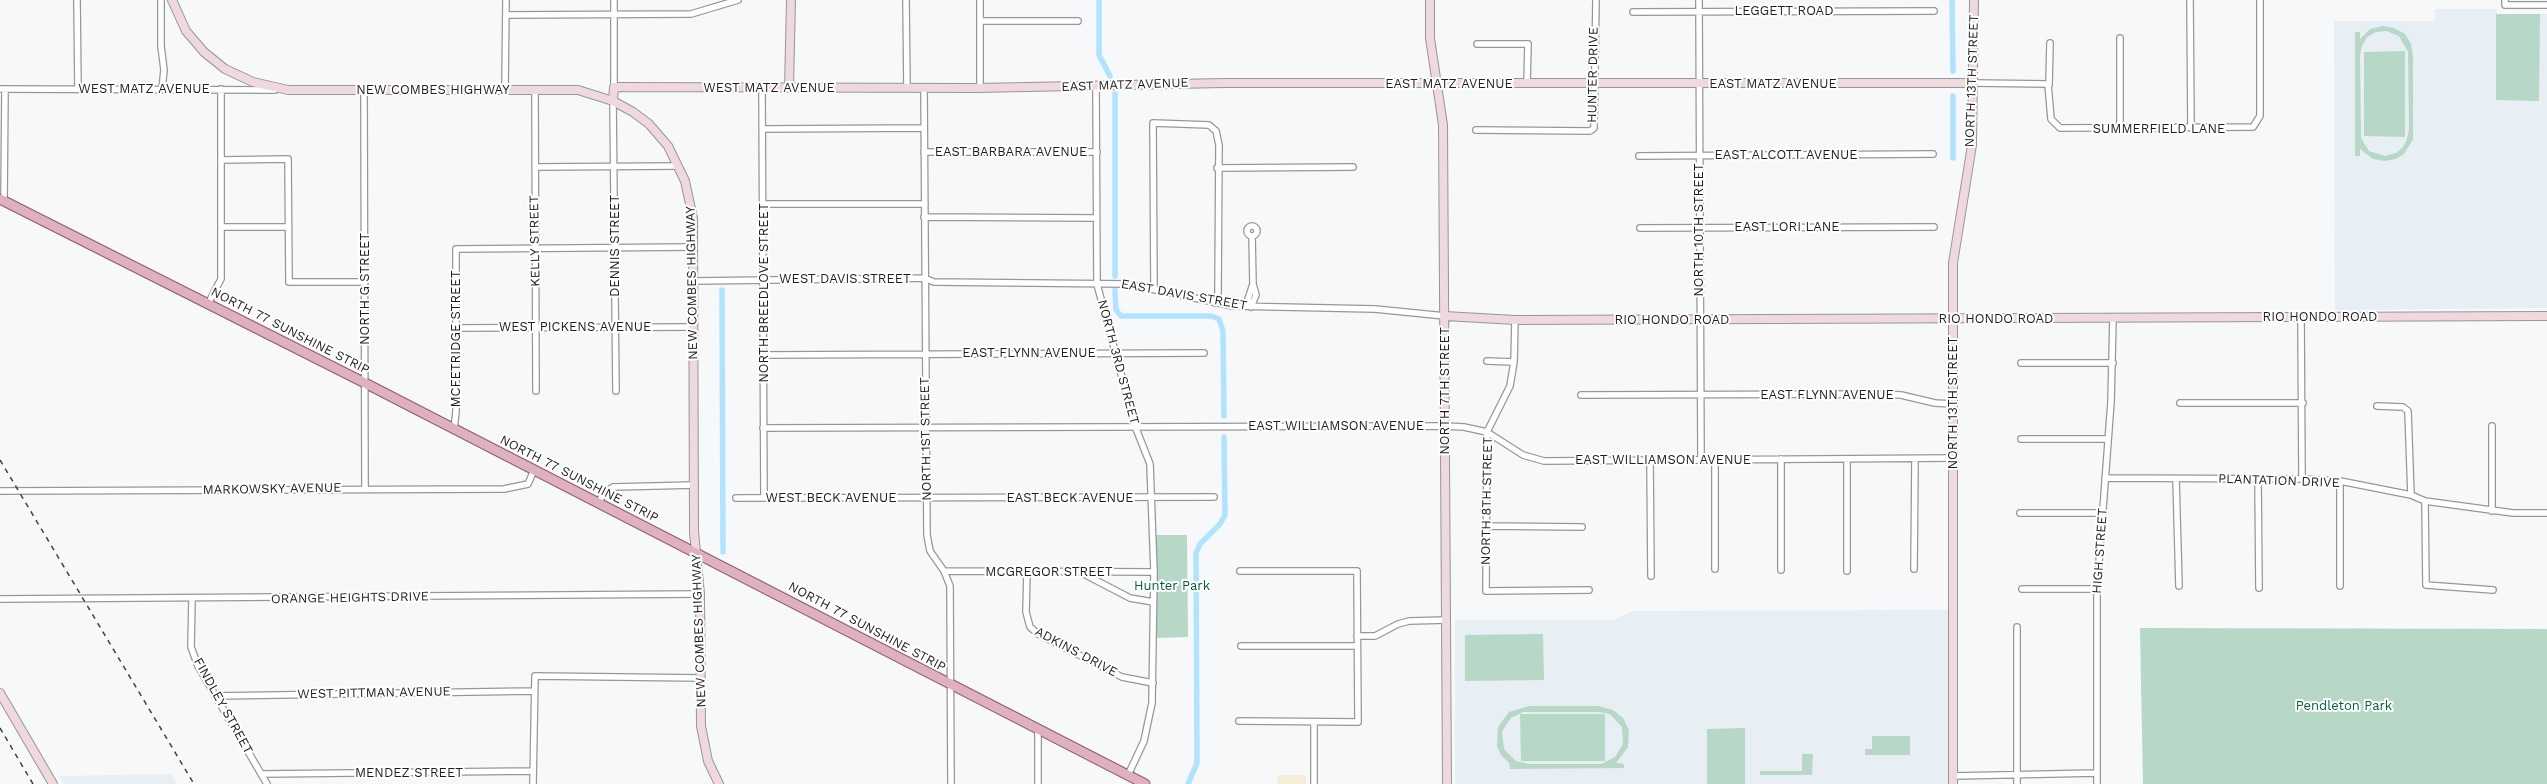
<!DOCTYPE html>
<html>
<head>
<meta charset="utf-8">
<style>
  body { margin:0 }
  canvas { display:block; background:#f7f8f9 }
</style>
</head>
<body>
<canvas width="2547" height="784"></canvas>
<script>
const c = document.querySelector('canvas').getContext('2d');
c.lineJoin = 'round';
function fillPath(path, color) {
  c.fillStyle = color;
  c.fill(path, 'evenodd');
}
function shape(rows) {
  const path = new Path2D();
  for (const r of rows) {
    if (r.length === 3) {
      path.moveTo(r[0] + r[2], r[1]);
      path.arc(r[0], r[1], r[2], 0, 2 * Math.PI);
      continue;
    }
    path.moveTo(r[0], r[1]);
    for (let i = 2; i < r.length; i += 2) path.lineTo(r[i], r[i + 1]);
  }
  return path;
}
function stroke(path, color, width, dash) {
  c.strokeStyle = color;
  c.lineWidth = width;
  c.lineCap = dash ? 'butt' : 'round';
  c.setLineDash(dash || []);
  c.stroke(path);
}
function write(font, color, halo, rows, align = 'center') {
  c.font = font + ' "Work Sans",sans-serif';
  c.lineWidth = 4;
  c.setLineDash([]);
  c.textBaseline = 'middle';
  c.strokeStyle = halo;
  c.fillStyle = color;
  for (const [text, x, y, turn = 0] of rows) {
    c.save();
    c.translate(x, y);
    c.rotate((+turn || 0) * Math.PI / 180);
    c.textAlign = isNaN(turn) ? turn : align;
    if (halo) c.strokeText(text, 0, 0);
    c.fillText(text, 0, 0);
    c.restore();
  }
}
fillPath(shape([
  [1277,775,1306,775,1306,784,1278,784]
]), '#f6edd8');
fillPath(shape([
  [2435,9,2497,9,2497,14,2547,14,2547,308,2335,310,2334,21,2435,21],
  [1948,610,1948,784,1455,784,1455,620,1614,620,1632,611],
  [171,774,177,784,64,784,59,776]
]), '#e7eef4');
fillPath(shape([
  [2496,14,2540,14,2539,101,2496,100],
  [2383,26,2394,28,2405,34,2411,44,2413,56,2413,139,2404,154,2396,159,2385,161,2373,159,2360,149,2360,156,2355,156,2355,32,2360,32,2360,39,2370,29],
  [2386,31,2399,36,2408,52,2409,130,2406,142,2402,148,2396,153,2385,156,2369,151,2361,138,2360,55,2362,46,2367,37,2376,32],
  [2405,51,2405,137,2364,136,2364,52],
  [1156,535,1187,535,1188,637,1156,638],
  [2140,628,2547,629,2547,784,2143,784],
  [1543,634,1544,680,1465,681,1465,635],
  [1529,706,1598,706,1613,710,1623,718,1629,730,1628,747,1616,763,1624,764,1624,768,1510,769,1509,763,1501,755,1497,746,1498,727,1509,712],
  [1523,712,1599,712,1610,714,1622,727,1623,744,1615,757,1601,764,1529,764,1516,761,1504,749,1502,731,1511,718],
  [1520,714,1605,714,1605,761,1521,761],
  [1745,728,1745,784,1707,784,1707,729],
  [1872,736,1910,736,1910,755,1865,755,1865,749,1872,749],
  [1802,754,1813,754,1812,775,1760,775,1760,771,1802,771]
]), '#b7d8c6');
stroke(shape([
  [1099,0,1099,55,1110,76],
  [1952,0,1953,71],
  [1115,94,1115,276],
  [1953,96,1953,158],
  [722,290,723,552],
  [1115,290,1116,310,1121,316,1211,316,1219,319,1223,331,1224,416],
  [1188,784,1197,763,1196,553,1200,544,1220,524,1225,515,1224,437]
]), '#b1e2fe', 5.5);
const street = shape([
  [77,0,78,89],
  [161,0,161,46,164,70,162,89],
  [906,0,907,88],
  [980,0,980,88],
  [1699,0,1701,460],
  [2190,0,2191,128],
  [2505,0,2505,5,2547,5],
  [1633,12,1934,11],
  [506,15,691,14,738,0],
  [980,21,1078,21],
  [2120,38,2120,128],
  [1477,44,1528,44,1527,84],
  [1974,83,2048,84,2051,119,2060,128,2253,127,2260,116,2260,0],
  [2049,85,2050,43],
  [1096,86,1097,284,1135,426,1150,464,1154,572,1152,703,1144,741,1128,775],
  [614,87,614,0],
  [762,88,764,498],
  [924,88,927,535,930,551,944,571,950,586,951,784],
  [0,89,275,90],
  [364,90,365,488],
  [505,90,506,0],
  [535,90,536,391],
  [613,101,616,391],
  [763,129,924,128],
  [1476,130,1590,131,1594,128,1596,0],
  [924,152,1097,152],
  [1639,156,1933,154],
  [222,160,288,159,289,282,365,282],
  [535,167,678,166],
  [1217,168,1353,167],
  [4,201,5,89],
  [764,204,925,204],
  [924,217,1096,218],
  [1252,231,5],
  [222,227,288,227],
  [1640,228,1934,227],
  [694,281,924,278,934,282,1127,284,1233,306,1375,309,1445,316],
  [1154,288,1153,123,1209,125,1216,131,1219,145,1218,293,1215,303],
  [208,304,221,279,221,89],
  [1251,307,1248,299,1253,284,1252,236],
  [1251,307,1256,295,1253,284],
  [2301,317,2302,479],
  [1515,320,1514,362,1510,386,1487,432,1486,591,1589,590],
  [456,328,694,327],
  [763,355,1204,353],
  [1487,361,1514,362],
  [2021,363,2113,363],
  [1581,395,1882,394,1901,395,1935,403,1953,404],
  [2180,403,2303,403],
  [2377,406,2403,407,2408,411,2411,495],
  [2492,426,2492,511],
  [763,428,1444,426,1464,427,1487,432,1523,455,1544,461,1953,458],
  [454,429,456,412,456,249,693,247],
  [2021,439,2108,439],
  [1781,459,1781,570],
  [1650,460,1651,576],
  [2105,478,2302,479,2340,481,2411,495,2425,501,2513,513,2547,513],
  [2176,479,2179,586],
  [2258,479,2259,588],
  [0,491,504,489,528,484,534,470],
  [736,498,1214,497],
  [2425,501,2426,585,2493,590],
  [597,503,607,491,613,487,695,485],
  [2020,513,2102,513],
  [1487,526,1582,527],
  [1715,569,1715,460],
  [1914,569,1915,459],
  [944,571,1154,572],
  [1847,571,1847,460],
  [1027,572,1026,612,1030,627,1038,634,1122,677,1153,683],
  [1082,573,1130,598,1153,602],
  [2340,586,2340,481],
  [2022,589,2097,589],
  [0,599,700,594],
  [192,600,191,647,198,666,267,784],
  [2017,627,2017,784],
  [1357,636,1375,636,1398,624,1409,621,1447,620],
  [1241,646,1357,646],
  [215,696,534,691],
  [1239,721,1358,722,1357,571,1240,571],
  [261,774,533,771],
  [1954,776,2097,773],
  [533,784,535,676,701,678],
  [1038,784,1038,730],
  [1314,784,1314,722],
  [2097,784,2097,589,2111,402,2113,318]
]);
const secondary = shape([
  [172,0,186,31,204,52,225,69,253,82,288,90,578,90,613,101,633,112,649,124,668,146,685,181,693,218,694,532,700,594,701,726,708,761,719,784],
  [1430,0,1430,38,1443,125,1447,784],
  [789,88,791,0],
  [613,101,614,87,976,88,1224,83,1974,83],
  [1445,316,1515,320,2547,316],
  [0,693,53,784],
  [1953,784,1953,263,1972,145,1974,0]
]);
const primary = shape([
  [0,199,365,383,1145,784]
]);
stroke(street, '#969798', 8);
stroke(secondary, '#969798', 10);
stroke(primary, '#8e5c69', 11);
stroke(street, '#fff', 5.5);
stroke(secondary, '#efd8de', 8);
stroke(primary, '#dfb1be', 9);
stroke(shape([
  [0,460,194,784],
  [0,728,33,784]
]), '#404041', 1.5, [5, 5]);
write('13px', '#1e1e1e', '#fff', [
  ["LEGGETT ROAD",1784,11],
  ["HUNTER DRIVE",1593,75,-89],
  ["NORTH 13TH STREET",1972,81,-88],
  ["EAST MATZ AVENUE",1449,84],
  ["EAST MATZ AVENUE",1773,84],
  ["EAST MATZ AVENUE",1125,85,-2],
  ["WEST MATZ AVENUE",769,88],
  ["WEST MATZ AVENUE",144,89],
  ["NEW COMBES HIGHWAY",433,90],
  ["SUMMERFIELD LANE",2159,129],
  ["EAST BARBARA AVENUE",1011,152],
  ["EAST ALCOTT AVENUE",1786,155],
  ["EAST LORI LANE",1787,227],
  ["NORTH 10TH STREET",1699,230,-90],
  ["KELLY STREET",535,241,-91],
  ["DENNIS STREET",615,246,-90],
  ["WEST DAVIS STREET",845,279],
  ["NEW COMBES HIGHWAY",692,283,-91],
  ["NORTH G STREET",365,289,-90],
  ["NORTH BREEDLOVE STREET",764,293,-90],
  ["EAST DAVIS STREET",1184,295,10],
  ["RIO HONDO ROAD",2320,317],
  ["RIO HONDO ROAD",1996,319],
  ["RIO HONDO ROAD",1672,320],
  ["WEST PICKENS AVENUE",575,327],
  ["NORTH 77 SUNSHINE STRIP",290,331,27],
  ["MCFETRIDGE STREET",456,339,-90],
  ["EAST FLYNN AVENUE",1029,353],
  ["NORTH 3RD STREET",1118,362,75],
  ["NORTH 7TH STREET",1445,391,-90],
  ["EAST FLYNN AVENUE",1827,395],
  ["NORTH 13TH STREET",1953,403,-90],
  ["EAST WILLIAMSON AVENUE",1336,426],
  ["NORTH 1ST STREET",926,439,-91],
  ["EAST WILLIAMSON AVENUE",1663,460],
  ["NORTH 77 SUNSHINE STRIP",579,479,27],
  ["PLANTATION DRIVE",2279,481,2],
  ["MARKOWSKY AVENUE",272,489,-1],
  ["WEST BECK AVENUE",831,498],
  ["EAST BECK AVENUE",1070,498],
  ["NORTH 8TH STREET",1487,501,-89],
  ["HIGH STREET",2100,551,-86],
  ["MCGREGOR STREET",1049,572],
  ["ORANGE HEIGHTS DRIVE",350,598,-1],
  ["NORTH 77 SUNSHINE STRIP",867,627,28],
  ["NEW COMBES HIGHWAY",699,631,-92],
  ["ADKINS DRIVE",1076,652,28],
  ["WEST PITTMAN AVENUE",374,693,-1],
  ["FINDLEY STREET",223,706,61],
  ["MENDEZ STREET",409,773]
]);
write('13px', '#025e3e', '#fff', [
  ["Hunter Park",1172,586],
  ["Pendleton Park",2344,706]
]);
</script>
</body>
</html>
